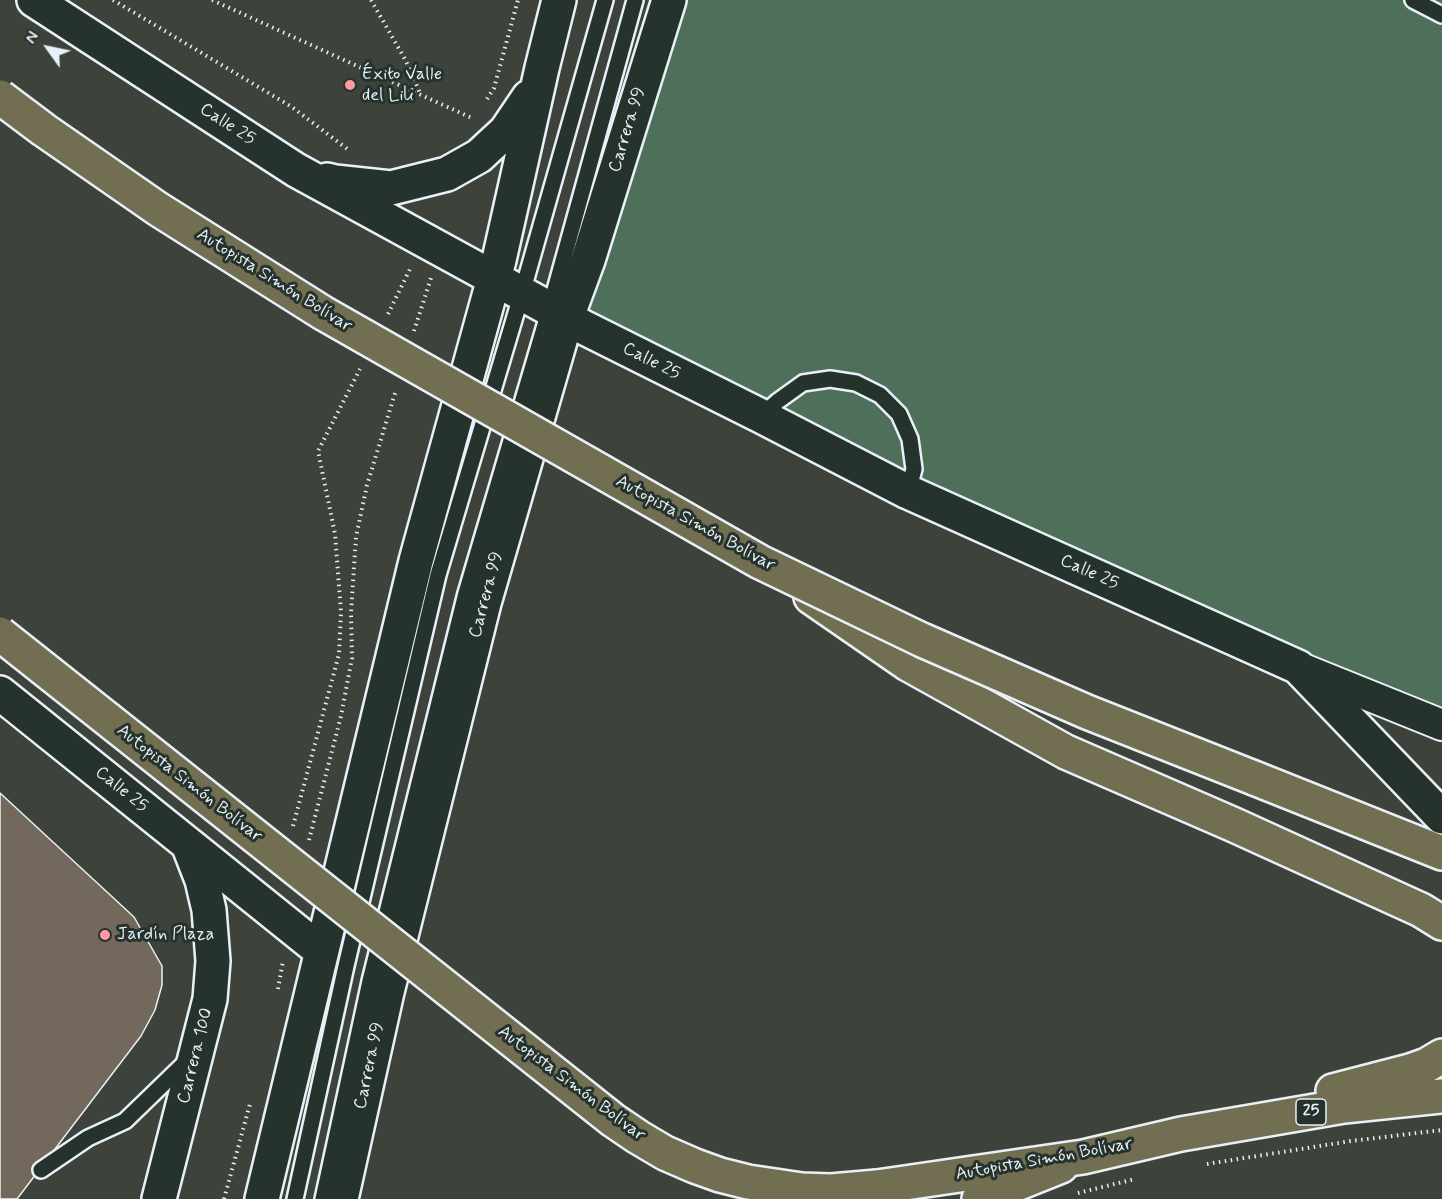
<!DOCTYPE html>
<html>
<head>
<meta charset="utf-8">
<style>
  body { margin:0 }
  #map { position:relative; width:1442px; height:1199px; overflow:hidden; background:#3d433b; font-family:Mynerve,sans-serif }
  canvas { display:block }
  .north { position:absolute; left:18px; top:18px; width:60px; height:60px; -webkit-text-stroke:4px #26332d; paint-order:stroke; rotate:303deg; font-size:16px; font-weight:700; line-height:24px; text-align:center; color:#e8f1f8 }
  .north::after { content:''; display:block; margin:auto; width:21px; height:27px; background:#e8f1f8; clip-path:polygon(50% 0,100% 100%,50% 72%,0 100%) }
</style>
</head>
<body>
<div id="map">
<canvas width="1442" height="1199"></canvas>
<div class="north">N</div>
</div>
<script>
const c = document.querySelector('canvas').getContext('2d');
c.lineJoin = 'round';
function fillPath(path, color) {
  c.fillStyle = color;
  c.fill(path, 'evenodd');
}
function shape(rows) {
  const path = new Path2D();
  for (const r of rows) {
    path.moveTo(r[0], r[1]);
    for (let i = 2; i < r.length; i += 2) path.lineTo(r[i], r[i + 1]);
  }
  return path;
}
function stroke(path, color, width, dash) {
  c.strokeStyle = color;
  c.lineWidth = width;
  c.lineCap = dash ? 'butt' : 'round';
  c.setLineDash(dash || []);
  c.stroke(path);
}
function write(font, color, halo, rows, align = 'center') {
  c.font = font + ' Mynerve,sans-serif';
  c.lineWidth = 6;
  c.setLineDash([]);
  c.textBaseline = 'middle';
  c.strokeStyle = halo;
  c.fillStyle = color;
  for (const [text, x, y, turn = 0] of rows) {
    c.save();
    c.translate(x, y);
    c.rotate((+turn || 0) * Math.PI / 180);
    c.textAlign = isNaN(turn) ? turn : align;
    if (halo) c.strokeText(text, 0, 0);
    c.fillText(text, 0, 0);
    c.restore();
  }
}
fillPath(shape([
  [669,0,1442,0,1442,725,583,327,573,297]
]), '#4e6f59');
const building = shape([
  [0,793,134,917,162,966,162,985,155,1010,141,1036,17,1199,0,1199,0,793]
]);
fillPath(building, '#72685b');
stroke(building, '#e8f1f8', 1.5);
const lane = shape([
  [1413,0,1442,15],
  [761,416,778,401,803,383,830,379,856,383,880,395,899,414,910,439,914,469,908,492],
  [41,1170,88,1138,125,1121,188,1060],
  [295,1199,346,966,438,575,522,293,605,0],
  [323,1199,370,981,466,593,550,308,635,0]
]);
const street = shape([
  [1298,667,1442,725]
]);
const secondary = shape([
  [34,0,296,170,583,327,761,416,908,492,1298,667,1442,817],
  [327,180,335,182,391,188,447,174,479,156,506,131,529,97],
  [0,693,188,844,202,880,209,910,213,961,210,999,159,1199],
  [188,844,321,951],
  [262,1199,416,561,499,260,542,68,559,0],
  [341,1199,387,992,484,603,567,317,588,260,669,0]
]);
const primary = shape([
  [979,1199,1061,1166]
]);
const highway = shape([
  [811,597,908,664,1066,752,1232,824,1421,910,1442,923],
  [1254,778,1442,853],
  [1333,1091,1410,1071,1427,1065,1442,1056],
  [877,1187,1083,1157,1181,1134,1344,1106,1442,1096]
]);
stroke(lane, '#e8f1f8', 20);
stroke(street, '#e8f1f8', 34);
stroke(secondary, '#e8f1f8', 38);
stroke(primary, '#e8f1f8', 38);
stroke(highway, '#e8f1f8', 38);
stroke(shape([
  [113,0,292,107,350,151],
  [212,0,474,119],
  [371,0,406,61,420,93],
  [487,99,494,88,518,0],
  [388,314,411,267],
  [414,331,431,278],
  [293,826,339,654,341,612,335,534,318,451,360,369],
  [309,840,341,716,352,658,351,613,356,537,367,485,396,390],
  [278,989,283,961],
  [1207,1164,1351,1141,1442,1130],
  [1078,1193,1135,1179],
  [224,1199,250,1104]
]), '#e8f1f8', 4, [1.5, 4.5]);
stroke(lane, '#26332d', 15);
stroke(street, '#26332d', 30);
stroke(secondary, '#26332d', 33);
stroke(primary, '#726e52', 33);
stroke(highway, '#726e52', 33);
const highwayBridge = shape([
  [0,97,44,130,158,209,323,313,760,562,922,640,1087,712,1254,778],
  [0,634,613,1120,638,1137,665,1153,695,1166,720,1175,748,1182,802,1190,831,1191,877,1187]
]);
stroke(highwayBridge, '#e8f1f8', 38, []);
stroke(highwayBridge, '#726e52', 33);
for (const [x, y, r, color] of [
  [350,85,6,"#ff9aa2"],
  [105,935,6,"#ff9aa2"]
]) {
  const dot = new Path2D();
  dot.arc(x, y, r, 0, 2 * Math.PI);
  c.fillStyle = color;
  c.fill(dot);
  stroke(dot, '#26332d', 2);
}
for (const [x, y, w] of [
  [1311,1112,30]
]) {
  const box = new Path2D();
  box.roundRect(x - w / 2, y - 13, w, 26, 4.5);
  c.fillStyle = '#26332d';
  c.fill(box);
  stroke(box, '#e8f1f8', 1.5);
}
write('bold 16px', '#e8f1f8', null, [
  ["25",1311,1112]
]);
write('18px', '#e8f1f8', '#26332d', [
  ["Éxito Valle",362,75],
  ["del Lili",362,96],
  ["Jardín Plaza",117,935]
], 'left');
write('18px', '#e8f1f8', '#26332d', [
  ["Calle 25",227,125,33],
  ["Carrera 99",628,130,-73],
  ["Autopista Simón Bolívar",274,281,32],
  ["Calle 25",651,362,27],
  ["Autopista Simón Bolívar",695,524,29],
  ["Calle 25",1089,573,24],
  ["Carrera 99",487,595,-75],
  ["Autopista Simón Bolívar",189,784,38],
  ["Calle 25",121,790,39],
  ["Carrera 100",196,1056,-76],
  ["Carrera 99",370,1066,-78],
  ["Autopista Simón Bolívar",571,1084,37],
  ["Autopista Simón Bolívar",1044,1160,-10]
]);
</script>
</body>
</html>
